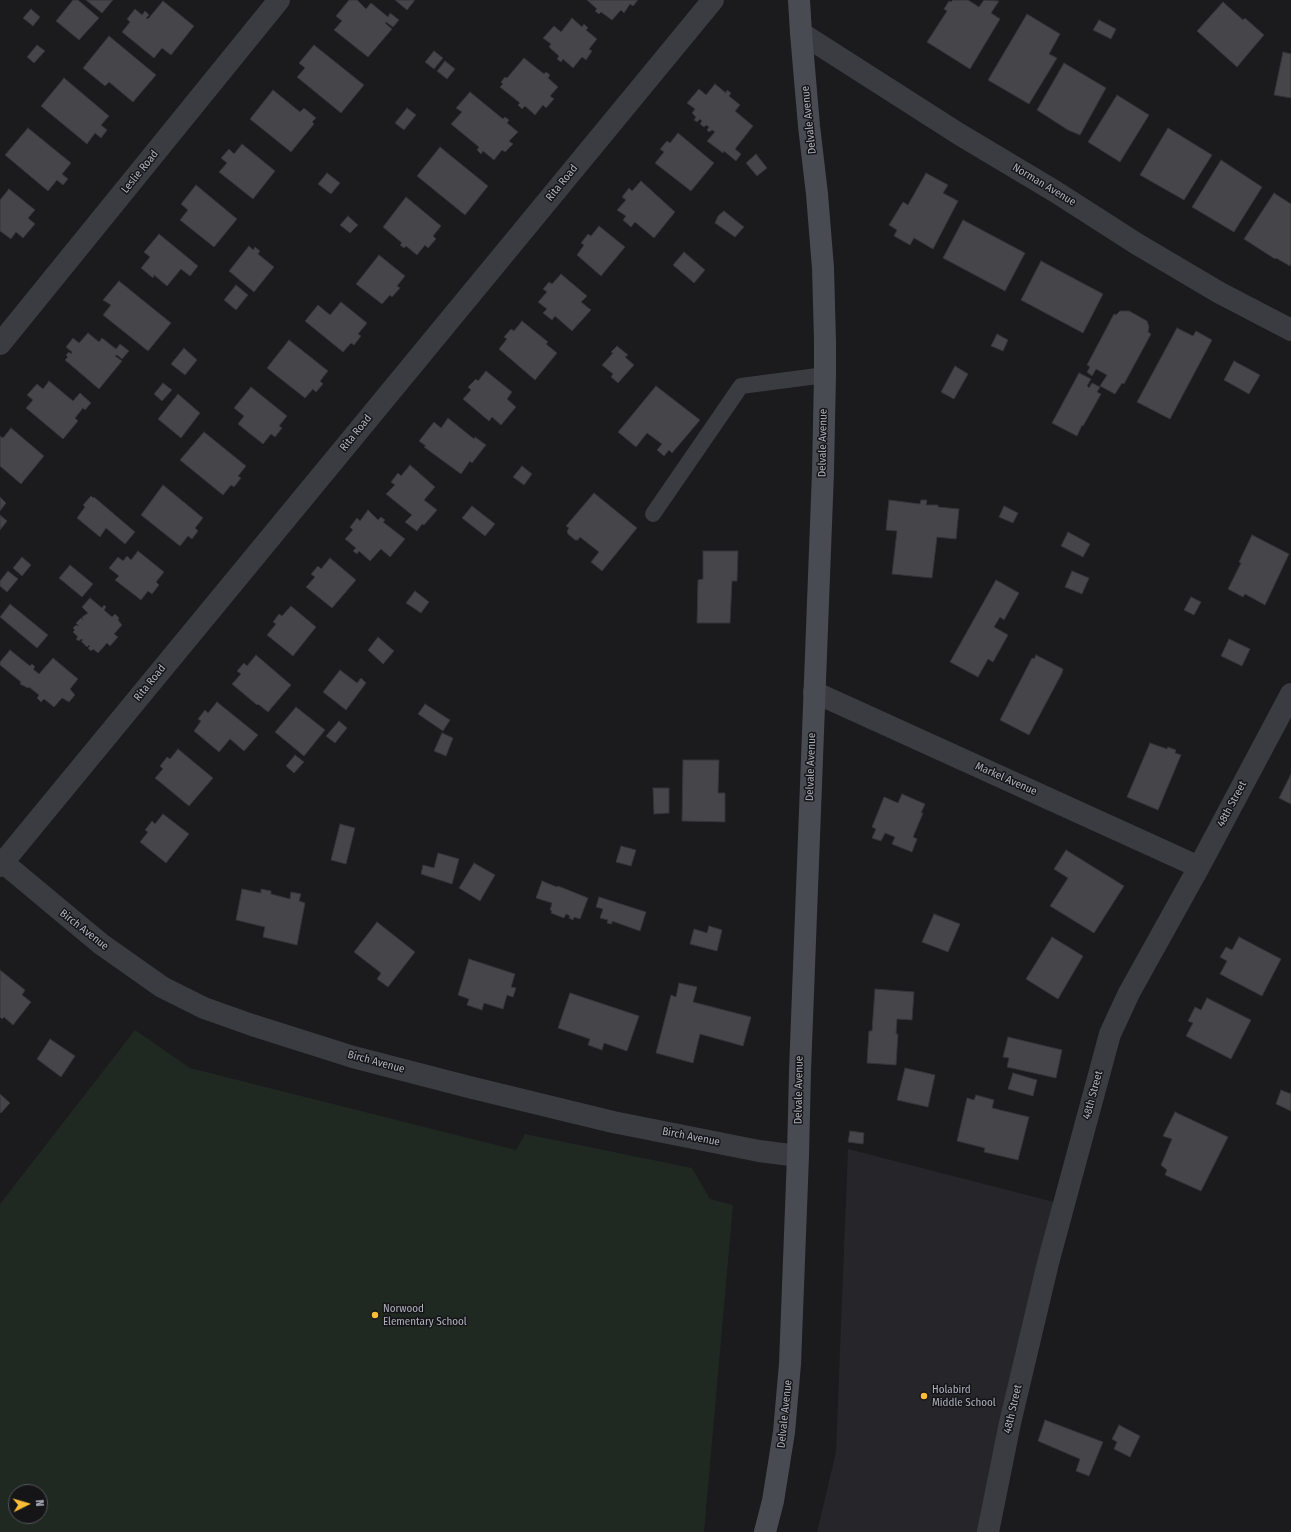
<!DOCTYPE html>
<html>
<head>
<meta charset="utf-8">
<style>
  body { margin:0 }
  #map { position:relative; width:1291px; height:1532px; overflow:hidden; background:#1b1a1d; font-family:"Fira Sans Condensed",sans-serif }
  canvas { display:block }
  .north { position:absolute; left:8px; top:1484px; width:40px; height:40px; box-sizing:border-box; background:#151518; border:1px solid #52535a; border-radius:50%; rotate:85deg; font-size:11px; font-weight:700; line-height:16px; text-align:center; color:#adb1bd }
  .north::after { content:''; display:block; margin:auto; width:14px; height:18px; background:#f9bc36; clip-path:polygon(50% 0,100% 100%,50% 72%,0 100%) }
</style>
</head>
<body>
<div id="map">
<canvas width="1291" height="1532"></canvas>
<div class="north">N</div>
</div>
<script>
const c = document.querySelector('canvas').getContext('2d');
c.lineJoin = 'round';
function fillPath(path, color) {
  c.fillStyle = color;
  c.fill(path, 'evenodd');
}
function shape(rows) {
  const path = new Path2D();
  for (const r of rows) {
    path.moveTo(r[0], r[1]);
    for (let i = 2; i < r.length; i += 2) path.lineTo(r[i], r[i + 1]);
  }
  return path;
}
function stroke(path, color, width, dash) {
  c.strokeStyle = color;
  c.lineWidth = width;
  c.lineCap = dash ? 'butt' : 'round';
  c.setLineDash(dash || []);
  c.stroke(path);
}
function write(font, color, halo, rows, align = 'center') {
  c.font = font + ' "Fira Sans Condensed",sans-serif';
  c.lineWidth = 3;
  c.setLineDash([]);
  c.textBaseline = 'middle';
  c.strokeStyle = halo;
  c.fillStyle = color;
  for (const [text, x, y, turn = 0] of rows) {
    c.save();
    c.translate(x, y);
    c.rotate((+turn || 0) * Math.PI / 180);
    c.textAlign = isNaN(turn) ? turn : align;
    if (halo) c.strokeText(text, 0, 0);
    c.fillText(text, 0, 0);
    c.restore();
  }
}
fillPath(shape([
  [848,1149,1054,1202,979,1532,817,1532,836,1452]
]), '#26262a');
fillPath(shape([
  [135,1030,190,1068,516,1150,525,1134,692,1168,710,1199,733,1205,704,1532,0,1532,0,1204],
  [16,1492,40,1492,40,1516,16,1516]
]), '#202921');
const building = shape([
  [73,0,78,0,99,18,79,40,56,21,73,0],
  [86,0,113,0,102,13,86,0],
  [349,0,357,0,366,9,371,3,388,17,390,13,399,20,393,27,386,22,385,23,392,29,368,57,334,30,342,21,336,16,349,0],
  [395,0,415,0,407,10,395,0],
  [587,0,638,0,633,6,630,4,624,13,621,10,612,20,601,12,599,14,595,11,597,9,587,0],
  [953,0,968,0,979,7,984,0,999,1,991,13,1000,19,970,69,927,42,947,11,944,9,949,1,951,2,953,0],
  [163,1,194,26,171,55,162,48,154,58,122,32,130,22,127,19,135,9,142,15,145,11,149,15,146,18,148,19,163,1],
  [1223,2,1243,20,1245,18,1264,35,1237,67,1197,31,1223,2],
  [31,9,40,17,33,26,23,18,31,9],
  [1027,14,1060,34,1049,54,1057,58,1029,104,988,80,1027,14],
  [572,18,582,27,584,24,588,28,586,30,597,39,589,49,592,51,586,60,582,57,573,68,563,59,561,62,557,59,559,56,549,47,551,44,543,38,554,26,561,32,572,18],
  [1099,20,1116,29,1111,39,1093,30,1099,20],
  [109,36,156,75,133,102,109,82,105,86,83,68,109,36],
  [37,45,45,51,34,63,27,57,37,45],
  [314,45,364,85,341,113,297,77,305,68,299,63,314,45],
  [434,51,443,58,434,69,425,62,434,51],
  [1283,52,1291,54,1291,98,1274,95,1283,52],
  [524,58,544,74,546,72,550,75,548,78,558,87,550,96,554,99,546,108,543,105,535,115,525,106,522,109,518,105,520,103,500,87,503,84,501,82,505,77,507,78,524,58],
  [445,61,455,69,447,79,437,71,445,61],
  [1064,63,1106,88,1080,135,1068,130,1037,110,1064,63],
  [64,78,109,116,101,125,107,130,101,138,95,133,87,144,41,106,64,78],
  [715,84,726,93,727,90,731,93,729,96,740,105,735,111,753,126,735,149,741,154,736,161,724,151,723,153,707,141,715,132,712,130,709,132,707,130,709,127,706,125,704,127,700,124,702,121,700,119,697,122,694,120,696,117,692,113,695,109,687,103,699,89,706,95,715,84],
  [273,90,300,112,304,108,316,118,312,122,314,124,291,152,250,119,273,90],
  [470,92,503,119,505,117,509,120,507,123,518,132,509,141,513,144,505,152,502,150,494,160,483,151,481,154,477,150,479,147,451,124,462,112,456,108,470,92],
  [1117,95,1149,115,1120,162,1088,142,1117,95],
  [407,108,416,115,404,130,395,123,407,108],
  [28,128,71,163,62,174,68,179,63,185,57,180,48,191,5,155,28,128],
  [1168,128,1212,155,1184,200,1140,175,1168,128],
  [678,133,714,163,691,191,655,163,664,152,660,149,667,141,670,143,678,133],
  [242,144,275,171,253,199,219,172,227,163,221,158,229,149,234,154,242,144],
  [440,147,488,186,465,215,417,176,440,147],
  [756,154,767,168,757,176,746,163,756,154],
  [1221,160,1262,187,1234,232,1192,207,1221,160],
  [327,173,340,183,331,194,318,184,327,173],
  [926,173,948,185,943,193,958,201,933,249,914,238,910,245,894,236,897,230,889,225,903,202,908,205,926,173],
  [641,181,675,212,654,238,635,222,631,227,623,220,626,216,617,210,626,200,622,197,629,188,632,191,641,181],
  [196,185,237,219,214,247,180,220,188,210,181,204,196,185],
  [9,189,35,210,28,218,35,224,23,238,16,232,11,239,0,231,0,200,9,189],
  [1274,193,1291,204,1291,264,1290,266,1276,258,1275,259,1244,239,1274,193],
  [406,197,441,226,433,236,436,239,428,248,425,245,417,255,406,246,404,248,400,245,402,243,383,227,406,197],
  [724,211,744,227,735,237,715,223,718,216,724,211],
  [348,216,358,225,350,233,340,225,348,216],
  [963,220,1025,253,1005,291,943,258,963,220],
  [599,226,625,247,601,276,577,255,584,245,581,243,588,234,591,236,599,226],
  [159,234,198,266,190,276,181,269,167,286,154,275,153,278,141,268,150,257,144,252,159,234],
  [249,246,253,250,255,247,260,251,258,254,274,267,254,292,229,271,249,246],
  [684,252,705,270,694,283,673,265,684,252],
  [379,255,405,276,397,286,400,288,392,297,390,295,382,304,356,284,379,255],
  [1041,261,1103,294,1083,333,1021,300,1041,261],
  [561,274,587,296,581,302,591,310,572,331,555,316,552,320,543,313,547,309,538,302,547,292,543,289,549,282,552,284,561,274],
  [119,281,171,323,148,351,103,315,111,305,103,300,119,281],
  [236,285,248,295,236,310,224,300,236,285],
  [341,302,367,323,358,334,361,336,354,345,351,343,343,352,305,321,318,305,330,315,341,302],
  [1120,311,1129,311,1147,321,1149,327,1148,332,1151,334,1124,384,1122,383,1115,394,1100,386,1107,375,1096,369,1092,376,1087,372,1090,367,1087,365,1114,314,1116,315,1120,311],
  [522,321,548,342,546,344,557,353,535,380,499,349,507,339,504,337,511,329,514,331,522,321],
  [1177,328,1193,336,1196,331,1212,340,1170,419,1137,402,1177,328],
  [88,333,99,342,102,338,116,349,120,344,129,351,122,359,117,355,115,356,122,361,99,389,65,360,68,357,66,355,69,352,71,354,72,352,66,347,73,338,79,343,88,333],
  [997,334,1008,340,1003,351,991,346,997,334],
  [289,340,328,371,320,381,323,384,316,392,313,389,305,398,267,368,289,340],
  [617,346,628,355,625,357,634,365,618,383,611,377,613,374,602,365,613,353,611,352,617,346],
  [184,348,197,360,185,375,171,364,184,348],
  [1234,361,1260,375,1249,394,1224,380,1234,361],
  [955,366,968,374,954,399,941,392,955,366],
  [486,371,512,392,507,399,516,407,501,425,492,417,489,421,463,399,471,390,468,387,476,379,478,381,486,371],
  [1079,373,1091,379,1087,386,1089,388,1092,383,1100,387,1097,392,1101,394,1083,426,1082,425,1077,436,1052,423,1079,373],
  [49,381,73,401,80,393,91,403,85,410,83,408,75,418,78,421,63,439,26,408,33,400,27,395,37,384,43,389,49,381],
  [163,383,172,390,162,401,154,394,163,383],
  [656,386,700,420,672,453,669,450,664,456,657,450,662,444,647,433,636,447,618,432,656,386],
  [251,387,287,416,279,426,282,428,275,437,271,434,263,444,238,424,244,416,234,408,251,387],
  [178,394,200,413,181,438,158,419,178,394],
  [448,418,474,439,475,437,486,445,472,463,470,461,461,474,424,447,426,446,419,441,434,422,441,428,448,418],
  [11,428,44,456,21,484,0,466,0,436,3,438,11,428],
  [204,432,246,466,238,476,241,478,234,487,231,485,223,495,180,460,204,432],
  [410,465,435,487,424,500,437,510,424,525,422,524,417,531,405,522,412,515,386,494,395,485,391,482,398,473,401,476,410,465],
  [522,466,532,474,524,485,513,477,522,466],
  [163,485,203,518,195,528,198,531,192,539,188,536,180,546,141,515,163,485],
  [594,493,637,528,602,571,591,562,599,552,580,537,578,540,575,540,568,534,567,531,569,528,566,526,594,493],
  [91,496,93,498,94,497,135,532,125,544,106,528,100,537,77,518,85,507,83,505,91,496],
  [0,497,6,503,0,511,0,497],
  [889,500,920,504,921,500,927,500,926,505,938,505,938,507,959,509,956,539,937,537,932,578,892,574,897,531,886,530,889,500],
  [472,506,495,524,485,536,462,518,472,506],
  [1004,506,1018,513,1013,523,999,517,1004,506],
  [368,510,378,520,381,517,385,520,383,522,405,539,390,557,381,549,370,561,359,551,357,554,353,551,356,548,345,539,353,530,350,527,357,518,360,521,368,510],
  [0,515,7,521,0,530,0,515],
  [1068,532,1090,544,1083,557,1061,546,1068,532],
  [1252,535,1289,554,1265,605,1245,594,1243,597,1228,589,1241,563,1239,562,1252,535],
  [138,551,164,572,156,582,159,585,152,594,148,591,141,600,115,580,119,576,109,568,118,557,123,561,127,556,131,560,138,551],
  [703,551,738,551,737,581,732,581,730,623,697,623,698,580,703,579,703,551],
  [22,557,31,565,22,576,13,568,22,557],
  [330,558,356,580,332,608,306,587,315,577,311,574,318,566,321,569,330,558],
  [70,565,93,584,82,597,59,578,70,565],
  [8,571,18,579,7,592,0,586,0,581,8,571],
  [1072,571,1089,578,1082,594,1065,587,1072,571],
  [996,580,1019,593,1004,620,1000,617,994,627,1008,635,993,662,988,659,978,677,950,662,996,580],
  [415,591,429,602,421,613,406,603,415,591],
  [1191,597,1201,602,1194,615,1184,610,1191,597],
  [90,598,102,608,104,605,106,607,104,610,112,617,115,614,119,618,118,620,122,625,114,634,118,637,110,646,107,643,98,653,93,649,91,651,88,648,90,646,89,645,87,647,81,641,83,640,81,639,79,641,76,639,78,637,73,632,75,630,73,628,76,625,79,626,76,623,81,618,83,620,82,617,88,613,82,607,90,598],
  [10,604,48,635,37,648,0,617,10,604],
  [291,606,316,627,293,656,267,635,276,624,273,622,279,614,282,616,291,606],
  [378,637,394,651,383,664,368,650,378,637],
  [1229,639,1250,649,1242,666,1221,656,1229,639],
  [10,650,30,666,32,664,35,667,33,669,39,674,53,658,78,679,70,689,75,695,69,702,62,698,54,707,44,699,41,702,37,698,39,695,29,687,28,688,20,684,21,682,0,665,0,662,10,650],
  [256,655,291,685,268,712,258,704,257,705,232,684,241,674,237,671,244,663,247,666,256,655],
  [1036,655,1063,669,1062,673,1029,735,1000,720,1032,658,1034,659,1036,655],
  [340,670,357,683,361,678,366,683,346,710,323,692,340,670],
  [217,702,258,735,244,751,230,739,219,752,194,731,201,721,198,719,205,710,208,713,217,702],
  [425,704,450,720,443,731,418,714,425,704],
  [296,707,325,730,304,756,275,732,296,707],
  [339,721,347,728,335,743,326,736,339,721],
  [442,733,453,738,446,756,434,751,442,733],
  [1150,743,1167,749,1168,747,1176,750,1175,753,1181,755,1158,810,1127,797,1150,743],
  [178,749,213,778,189,806,155,778,163,769,160,766,167,757,170,759,178,749],
  [295,755,304,762,294,773,286,766,295,755],
  [683,760,719,760,718,793,725,793,725,822,682,821,683,760],
  [1291,774,1291,804,1279,798,1291,774],
  [653,788,669,788,669,813,654,814,653,788],
  [902,794,925,804,921,813,923,813,913,837,917,839,912,852,892,844,895,837,885,833,881,841,872,838,876,829,872,827,884,797,898,803,902,794],
  [163,814,189,834,166,863,140,842,148,832,145,830,152,821,155,824,163,814],
  [340,824,355,828,346,864,331,860,340,824],
  [621,846,636,850,631,866,616,862,621,846],
  [1066,850,1124,886,1094,933,1050,906,1068,878,1054,869,1066,850],
  [438,853,459,859,452,884,421,874,423,865,434,868,438,853],
  [474,863,495,875,480,901,459,888,474,863],
  [542,881,557,887,558,886,588,898,580,919,574,917,573,920,569,918,570,916,566,914,564,918,551,913,552,911,550,910,552,903,536,898,542,881],
  [242,889,261,893,261,889,271,891,271,894,290,899,291,892,301,894,299,901,305,903,297,945,263,937,265,927,236,920,242,889],
  [599,897,646,912,640,931,612,921,612,924,607,923,608,920,600,918,603,909,596,907,599,897],
  [934,914,960,924,948,952,922,942,934,914],
  [377,922,415,952,388,987,377,979,381,973,354,952,377,922],
  [709,926,722,930,717,951,690,944,694,929,707,933,709,926],
  [1052,937,1083,956,1058,999,1026,979,1052,937],
  [1239,937,1281,959,1262,996,1220,974,1227,961,1220,957,1226,947,1232,950,1239,937],
  [469,959,515,974,511,987,516,988,513,997,507,995,503,1009,484,1003,482,1010,467,1005,469,999,458,995,469,959],
  [0,970,25,990,22,995,31,1002,13,1025,4,1017,2,1019,0,1017,0,970],
  [679,983,697,987,693,1002,751,1017,743,1046,700,1034,693,1063,656,1053,671,995,676,997,679,983],
  [875,989,914,992,912,1020,897,1019,896,1034,898,1034,896,1065,867,1063,869,1031,872,1031,875,989],
  [570,993,639,1016,627,1051,604,1043,602,1050,588,1045,590,1039,558,1028,570,993],
  [1207,998,1251,1020,1231,1059,1186,1036,1193,1023,1188,1021,1195,1007,1201,1010,1207,998],
  [1008,1037,1062,1050,1056,1078,1007,1067,1009,1058,1003,1057,1008,1037],
  [50,1039,75,1056,61,1077,37,1059,50,1039],
  [905,1068,935,1075,928,1107,897,1100,905,1068],
  [1013,1073,1037,1080,1033,1096,1008,1089,1013,1073],
  [1281,1090,1291,1094,1291,1111,1276,1104,1281,1090],
  [0,1094,10,1103,1,1113,0,1112,0,1094],
  [976,1095,994,1100,992,1108,1029,1117,1018,1160,984,1152,985,1148,957,1141,967,1098,974,1100,976,1095],
  [1175,1112,1228,1137,1201,1191,1165,1175,1167,1170,1161,1165,1172,1139,1163,1136,1175,1112],
  [850,1131,864,1133,863,1144,848,1142,850,1131],
  [1045,1420,1103,1442,1089,1476,1076,1471,1080,1459,1038,1441,1045,1420],
  [1119,1425,1140,1436,1130,1457,1114,1449,1117,1442,1112,1439,1119,1425]
]);
fillPath(building, '#45454a');
stroke(building, '#353439', 1);
stroke(shape([
  [653,514,741,386,825,375]
]), '#3b3c42', 16);
stroke(shape([
  [801,33,959,134,1056,192,1137,244,1220,293,1291,330],
  [0,344,279,0],
  [814,692,1199,867],
  [0,860,101,944,162,987,204,1008,252,1025,353,1057,469,1087,613,1122,759,1151,798,1156],
  [0,866,713,0],
  [988,1532,1010,1423,1048,1263,1110,1034,1129,993,1199,867,1291,694]
]), '#3b3c42', 22);
stroke(shape([
  [765,1532,773,1501,784,1432,790,1364,798,1156,800,1071,823,472,825,375,825,341,823,268,817,194,809,126,801,33,799,0]
]), '#494b52', 22);
for (const [x, y, r, color] of [
  [375,1315,4,"#f9bc36"],
  [924,1396,4,"#f9bc36"]
]) {
  const dot = new Path2D();
  dot.arc(x, y, r, 0, 2 * Math.PI);
  c.fillStyle = color;
  c.fill(dot);
  stroke(dot, '#151518', 1.5);
}
write('11px', '#adb1bd', '#151518', [
  ["Delvale Avenue",809,120,-96],
  ["Leslie Road",140,172,-51],
  ["Rita Road",562,183,-51],
  ["Norman Avenue",1044,185,31],
  ["Rita Road",356,433,-51],
  ["Delvale Avenue",823,443,-89],
  ["Rita Road",150,683,-51],
  ["Delvale Avenue",811,767,-88],
  ["Markel Avenue",1006,779,24],
  ["48th Street",1232,804,-62],
  ["Birch Avenue",84,930,38],
  ["Birch Avenue",376,1062,15],
  ["Delvale Avenue",799,1090,-89],
  ["48th Street",1093,1095,-75],
  ["Birch Avenue",691,1137,11],
  ["48th Street",1013,1409,-77],
  ["Delvale Avenue",785,1414,-84]
]);
write('11px', '#adb1bd', '#151518', [
  ["Norwood",383,1309],
  ["Elementary School",383,1322],
  ["Holabird",932,1390],
  ["Middle School",932,1403]
], 'left');
</script>
</body>
</html>
